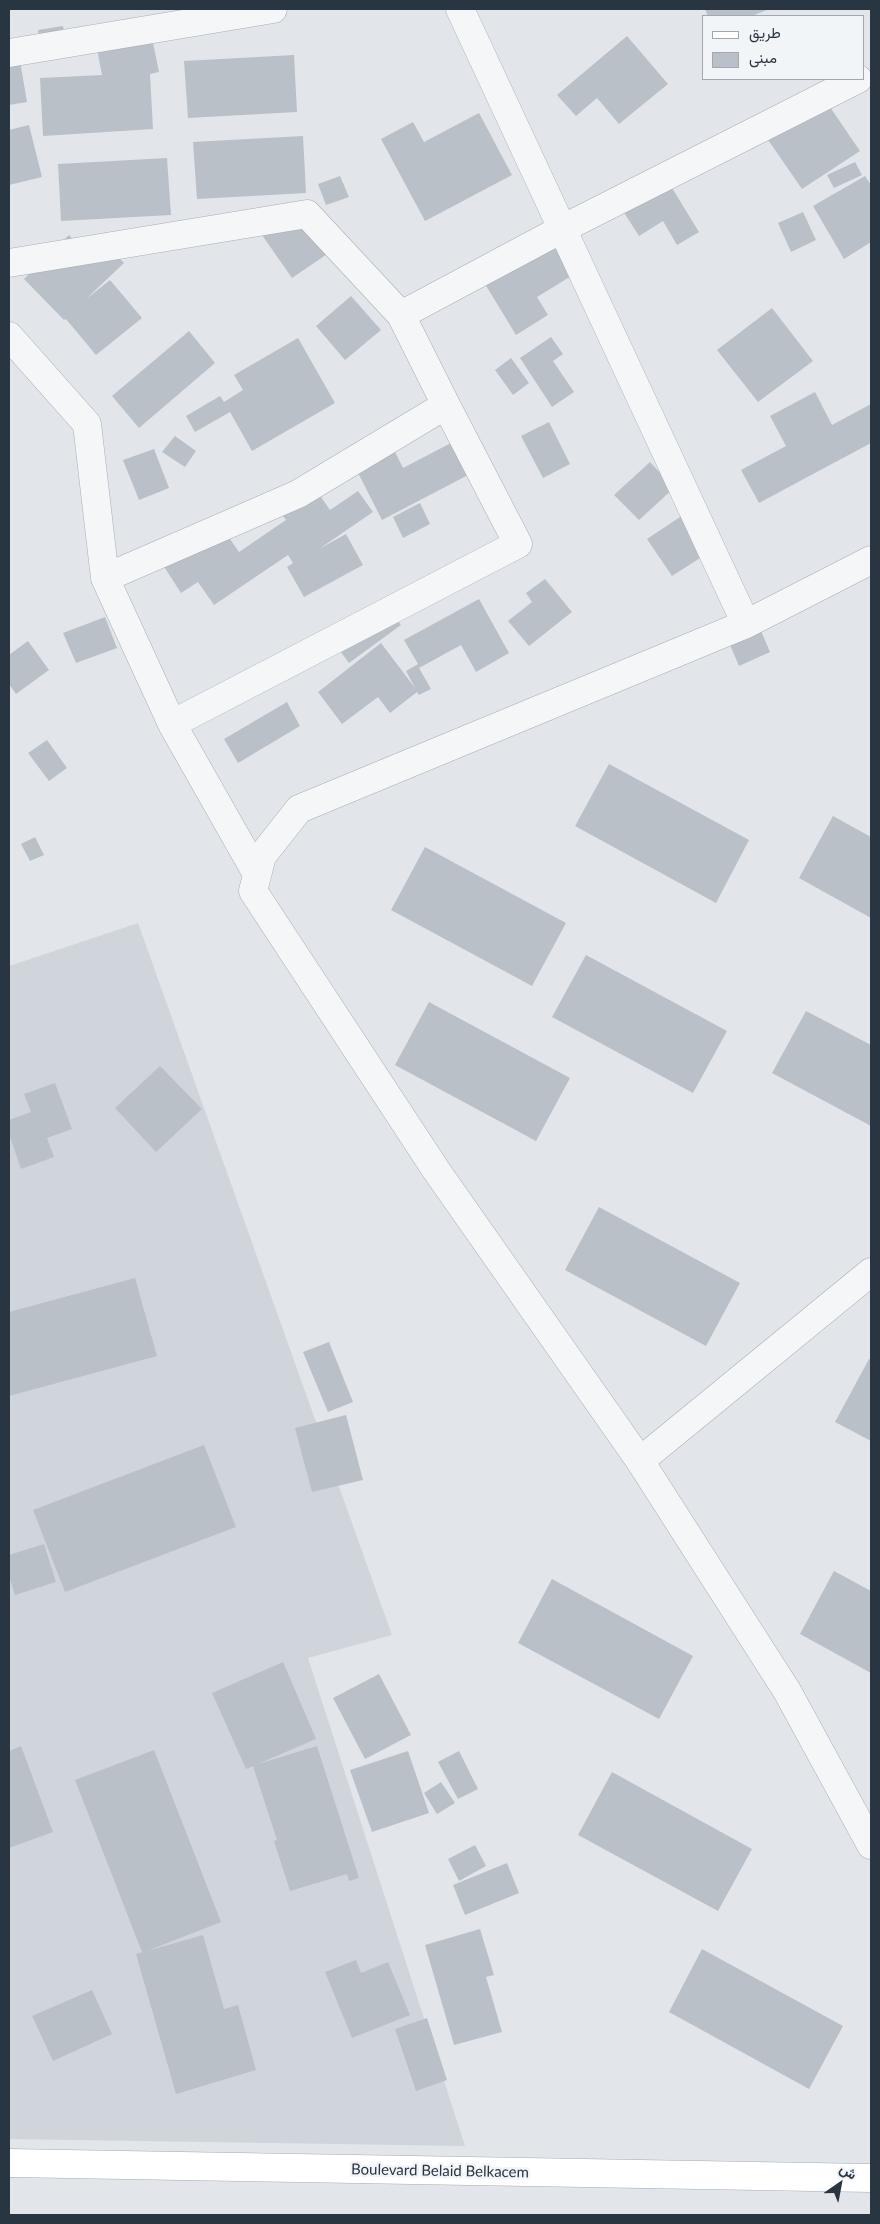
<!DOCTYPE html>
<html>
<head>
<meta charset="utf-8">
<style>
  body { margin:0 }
  #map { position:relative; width:880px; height:2224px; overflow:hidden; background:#e2e6ea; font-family:Lato,Vazirmatn,sans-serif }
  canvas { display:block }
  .frame { position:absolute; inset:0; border:10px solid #2a3542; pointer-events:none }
  .legend { position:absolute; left:702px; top:15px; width:162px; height:65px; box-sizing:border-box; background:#f2f5f8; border:1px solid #a2a8af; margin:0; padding:6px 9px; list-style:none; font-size:15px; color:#2a3542 }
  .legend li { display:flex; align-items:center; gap:10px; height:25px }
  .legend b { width:25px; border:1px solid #a2a8af }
  .north { position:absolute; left:815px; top:2159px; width:50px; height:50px; -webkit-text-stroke:4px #f2f5f8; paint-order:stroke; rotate:33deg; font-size:14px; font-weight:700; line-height:20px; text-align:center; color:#2a3542 }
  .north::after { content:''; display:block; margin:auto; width:18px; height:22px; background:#2a3542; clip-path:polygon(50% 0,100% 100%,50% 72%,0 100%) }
</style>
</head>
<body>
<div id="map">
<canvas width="880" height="2224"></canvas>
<div class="frame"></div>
<ul class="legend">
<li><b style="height:6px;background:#fff"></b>طريق</li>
<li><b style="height:14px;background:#b9c0c7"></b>مبنى</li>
</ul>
<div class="north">ش</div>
</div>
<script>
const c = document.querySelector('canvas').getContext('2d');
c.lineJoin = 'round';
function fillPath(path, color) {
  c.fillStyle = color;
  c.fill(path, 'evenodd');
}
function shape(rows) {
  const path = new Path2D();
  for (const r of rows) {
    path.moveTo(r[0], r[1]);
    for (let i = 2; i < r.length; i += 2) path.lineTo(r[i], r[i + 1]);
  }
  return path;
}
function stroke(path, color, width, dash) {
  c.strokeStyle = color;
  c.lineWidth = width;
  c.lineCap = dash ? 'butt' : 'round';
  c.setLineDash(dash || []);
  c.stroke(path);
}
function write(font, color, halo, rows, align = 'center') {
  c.font = font + ' Lato,sans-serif';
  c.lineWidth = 5;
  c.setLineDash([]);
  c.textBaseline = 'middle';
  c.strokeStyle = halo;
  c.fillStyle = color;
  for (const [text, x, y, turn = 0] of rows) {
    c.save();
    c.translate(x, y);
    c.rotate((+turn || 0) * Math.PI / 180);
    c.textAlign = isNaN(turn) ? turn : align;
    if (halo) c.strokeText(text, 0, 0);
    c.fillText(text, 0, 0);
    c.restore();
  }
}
fillPath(shape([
  [138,923,392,1635,308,1658,465,2146,9,2139,9,966]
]), '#d0d5dc');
fillPath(shape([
  [705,9,769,9,752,16,708,16],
  [149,23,159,72,150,74,153,129,43,136,40,78,102,75,94,33],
  [63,26,67,47,41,51,38,30],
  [627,36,668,84,619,124,597,98,576,116,557,95],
  [18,49,27,102,9,105,9,51],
  [294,55,297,112,188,118,184,61],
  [817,88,860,151,802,189,766,137],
  [479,113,512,175,425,221,381,139,413,122,424,142],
  [29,125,42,177,9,185,9,130],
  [303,136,306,193,197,199,193,142],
  [167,158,171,215,61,221,58,164],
  [855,162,862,175,834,188,827,175],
  [340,176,349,197,326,205,318,184],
  [865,176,871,185,871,216,870,217,871,242,844,259,813,206],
  [669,183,699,232,677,245,663,221,639,236,623,211],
  [303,207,333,250,292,278,262,235],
  [803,212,816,240,791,252,778,223],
  [542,226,573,275,537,297,548,315,516,335,482,279],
  [69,235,82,249,97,235,124,263,86,299,110,280,142,318,96,355,66,319,64,320,24,279],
  [351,296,381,330,345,360,316,326],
  [772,308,813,361,758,402,717,350],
  [189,331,215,363,139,428,112,396],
  [551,337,563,354,553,361,574,392,552,407,520,358],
  [298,338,335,403,252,451,230,412,195,432,186,416,220,396,224,402,243,390,234,375],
  [511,358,529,383,513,395,495,370],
  [815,392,832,425,871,404,871,443,759,503,741,470,786,446,770,416],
  [549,422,570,464,543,478,521,436],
  [175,436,196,451,185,467,162,452],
  [389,440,403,468,451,443,468,475,382,520,351,459],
  [154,449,169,488,139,500,123,460],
  [650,462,674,488,639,520,614,495],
  [310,481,330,510,358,491,373,512,319,549,346,534,363,565,304,597,287,567,293,563,288,555,214,605,198,582,181,593,163,565,221,526,239,552,286,520,275,505],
  [420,503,430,524,403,538,393,517],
  [683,515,708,553,672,576,647,539],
  [545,579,572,612,529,646,508,621,532,602,526,593],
  [479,599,509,653,476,672,461,645,419,668,431,689,419,695,417,692,390,713,378,697,342,724,318,692,381,643,415,688,406,671,418,664,404,640],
  [383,601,401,625,349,663,331,639],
  [105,617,117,648,76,663,63,633],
  [758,624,770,652,739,666,727,638],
  [28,641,49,670,16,694,9,684,9,655],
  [287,702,300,726,238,763,224,739],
  [47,740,67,768,49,781,28,753],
  [609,764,749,840,716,903,575,826],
  [833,816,871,837,871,918,799,878],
  [35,837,44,855,30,861,21,844],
  [425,847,566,923,532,986,391,910],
  [586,955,727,1031,693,1093,552,1017],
  [429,1002,570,1078,536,1141,395,1065],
  [806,1011,871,1045,871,1126,772,1073],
  [160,1066,202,1109,156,1152,115,1108],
  [55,1083,72,1129,47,1138,54,1157,21,1169,9,1134,9,1120,31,1112,24,1094],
  [599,1207,740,1283,706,1346,565,1270],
  [135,1278,157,1356,9,1396,9,1312],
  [329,1342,353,1402,328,1412,303,1352],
  [869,1359,871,1360,871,1441,835,1422],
  [346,1415,363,1480,312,1492,295,1428],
  [204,1445,236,1527,65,1592,33,1510],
  [44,1544,56,1582,15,1595,9,1576,9,1555],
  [834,1571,871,1591,871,1673,800,1634],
  [552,1579,693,1656,659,1719,518,1643],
  [283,1662,316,1739,258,1764,317,1746,359,1878,349,1881,347,1874,290,1891,274,1841,277,1840,253,1766,246,1769,212,1693],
  [379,1674,411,1735,365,1759,333,1698],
  [21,1746,53,1832,9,1848,9,1751],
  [154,1750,221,1922,147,1951,203,1935,224,2009,238,2005,256,2070,176,2094,136,1954,142,1952,75,1780],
  [408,1751,429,1813,372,1832,350,1770],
  [459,1751,478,1789,458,1799,438,1762],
  [612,1772,752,1849,718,1911,578,1835],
  [441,1782,455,1803,437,1814,424,1793],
  [475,1845,486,1866,459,1881,448,1859],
  [507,1863,519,1893,465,1915,453,1885],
  [480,1929,494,1975,486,1977,502,2032,454,2045,425,1945],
  [702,1949,843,2026,809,2089,669,2012],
  [356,1960,361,1973,388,1962,410,2015,352,2038,325,1972],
  [92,1990,112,2034,53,2061,32,2016],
  [427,2018,447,2080,416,2091,395,2029]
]), '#b9c0c7');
const minor = shape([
  [460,9,746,624],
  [9,53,273,9],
  [9,263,307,214,401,315],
  [9,336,87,424,105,578,298,494,446,405,518,544,172,724,257,874],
  [446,405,401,315,562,229,858,79],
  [871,560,746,624,299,809,262,856,253,891,436,1170,640,1461,787,1691,871,1845],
  [105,578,172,724],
  [640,1461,871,1272]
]);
const major = shape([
  [9,2163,871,2178]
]);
stroke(minor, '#a7adb4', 29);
stroke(major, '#a1abb6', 29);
stroke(minor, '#f5f6f8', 28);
stroke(major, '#fff', 28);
write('15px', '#2a3542', '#f2f5f8', [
  ["Boulevard Belaid Belkacem",440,2171,1]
]);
</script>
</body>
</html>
